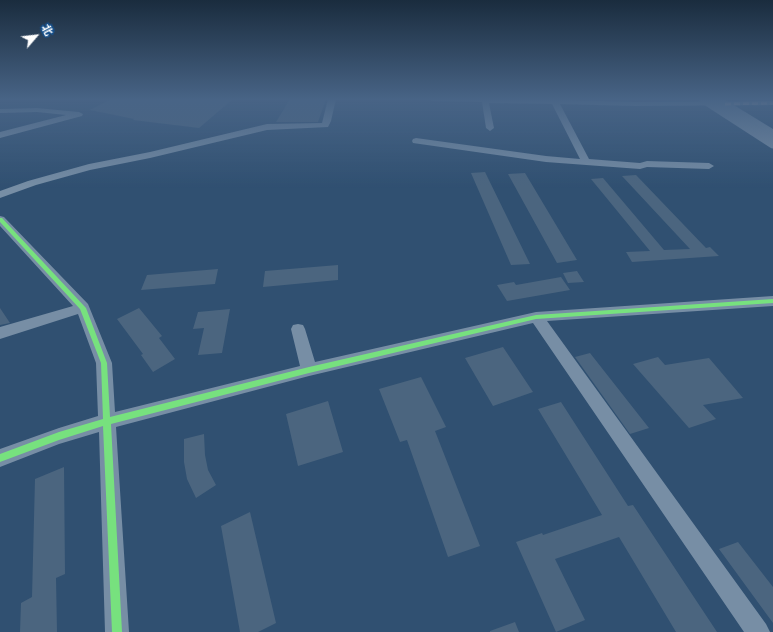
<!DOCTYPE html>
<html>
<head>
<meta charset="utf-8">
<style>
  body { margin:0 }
  #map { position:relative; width:773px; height:632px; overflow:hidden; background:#305071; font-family:"Nunito Sans","Noto Sans SC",sans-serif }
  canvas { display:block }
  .north { position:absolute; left:16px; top:16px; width:40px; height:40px; -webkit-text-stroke:3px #15508c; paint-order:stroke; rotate:62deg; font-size:11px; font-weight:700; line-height:16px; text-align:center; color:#fff }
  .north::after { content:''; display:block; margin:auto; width:14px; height:18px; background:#fff; clip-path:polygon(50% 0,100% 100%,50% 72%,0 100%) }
</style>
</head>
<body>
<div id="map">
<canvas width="773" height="632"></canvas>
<div class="north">北</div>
</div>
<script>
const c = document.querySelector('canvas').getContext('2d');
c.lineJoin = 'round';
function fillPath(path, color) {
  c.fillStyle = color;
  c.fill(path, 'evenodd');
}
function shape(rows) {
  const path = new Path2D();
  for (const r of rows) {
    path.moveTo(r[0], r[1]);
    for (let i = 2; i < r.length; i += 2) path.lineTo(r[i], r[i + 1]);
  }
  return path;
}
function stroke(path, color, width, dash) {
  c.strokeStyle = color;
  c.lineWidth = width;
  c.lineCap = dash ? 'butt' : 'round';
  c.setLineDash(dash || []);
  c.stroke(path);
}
fillPath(shape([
  [111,99,233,99,199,128,133,120,134,119,90,110],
  [290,99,326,99,318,122,276,122],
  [485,172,530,264,511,265,471,173],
  [525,173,577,260,557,263,508,174],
  [636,175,706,248,710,247,719,256,632,262,626,252,650,251,591,179,603,178,664,250,690,249,622,176],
  [338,265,338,280,263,287,265,271],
  [218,269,215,284,141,290,147,275],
  [577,271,584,282,568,283,563,273],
  [561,277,570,290,507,301,497,285,514,282,516,285],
  [0,308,10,323,0,325],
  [139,308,162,336,159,338,175,359,153,372,141,355,143,354,117,319],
  [230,309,222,353,198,355,204,328,193,329,198,312],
  [503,347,533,392,493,406,465,358],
  [590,353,649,428,630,434,575,357],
  [658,357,665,365,709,358,743,398,703,405,716,419,689,428,633,364],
  [421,377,446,427,435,431,480,546,448,557,407,440,400,442,379,389],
  [328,401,343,452,298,466,286,414],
  [561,402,628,506,633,505,717,632,676,632,619,537,555,559,585,620,556,632,516,542,542,533,543,535,602,515,538,409],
  [204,434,205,455,208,470,216,485,196,498,187,479,184,462,184,439],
  [64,467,65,574,56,578,57,632,20,632,21,603,32,597,35,479],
  [250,512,276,623,258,632,240,632,221,526],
  [738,542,773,587,773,623,719,549],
  [515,622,519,632,490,632,490,631]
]), '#4b657f');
fillPath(shape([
  [328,99,336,99,331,121,328,127,267,130,150,158,90,170,36,185,0,198,0,191,28,181,89,164,150,152,267,124,322,123,328,99],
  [428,99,534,99,635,102,773,101,773,105,635,106,560,104,589,159,640,163,647,161,709,163,714,166,709,169,647,167,640,169,546,162,413,143,412,141,413,139,416,138,546,156,580,159,552,104,489,103,494,128,490,131,486,128,482,102,432,101,428,99],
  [37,108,79,112,83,114,82,116,0,138,0,132,66,115,37,112,0,113,0,109,37,108],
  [0,216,4,217,88,304,112,363,115,412,300,366,291,329,293,325,298,324,303,325,305,329,315,362,536,312,773,296,773,306,547,321,766,624,770,632,744,632,533,323,309,376,116,427,129,632,105,632,99,432,59,444,0,467,0,449,59,428,98,416,96,363,78,314,0,339,0,327,73,306,0,226,0,216]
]), '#778ea5');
fillPath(shape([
  [712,99,724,99,773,129,773,137,769,136,712,99]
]), '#768ca3');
stroke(shape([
  [705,99,773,143]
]), '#768ca3', 11);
stroke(shape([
  [725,104,773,103]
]), '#d1b7ad', 3, [6, 3]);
fillPath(shape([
  [0,218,2,218,86,308,107,363,110,417,309,367,536,315,773,299,773,303,536,319,309,373,111,424,122,632,112,632,103,426,59,440,0,462,0,454,59,432,103,419,101,363,80,309,0,222,0,218]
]), '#77e17e');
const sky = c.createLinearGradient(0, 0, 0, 188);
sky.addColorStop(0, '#1a2c3e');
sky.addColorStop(0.53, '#486486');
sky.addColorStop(1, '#48648600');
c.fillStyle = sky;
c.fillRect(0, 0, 773, 188);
</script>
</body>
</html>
